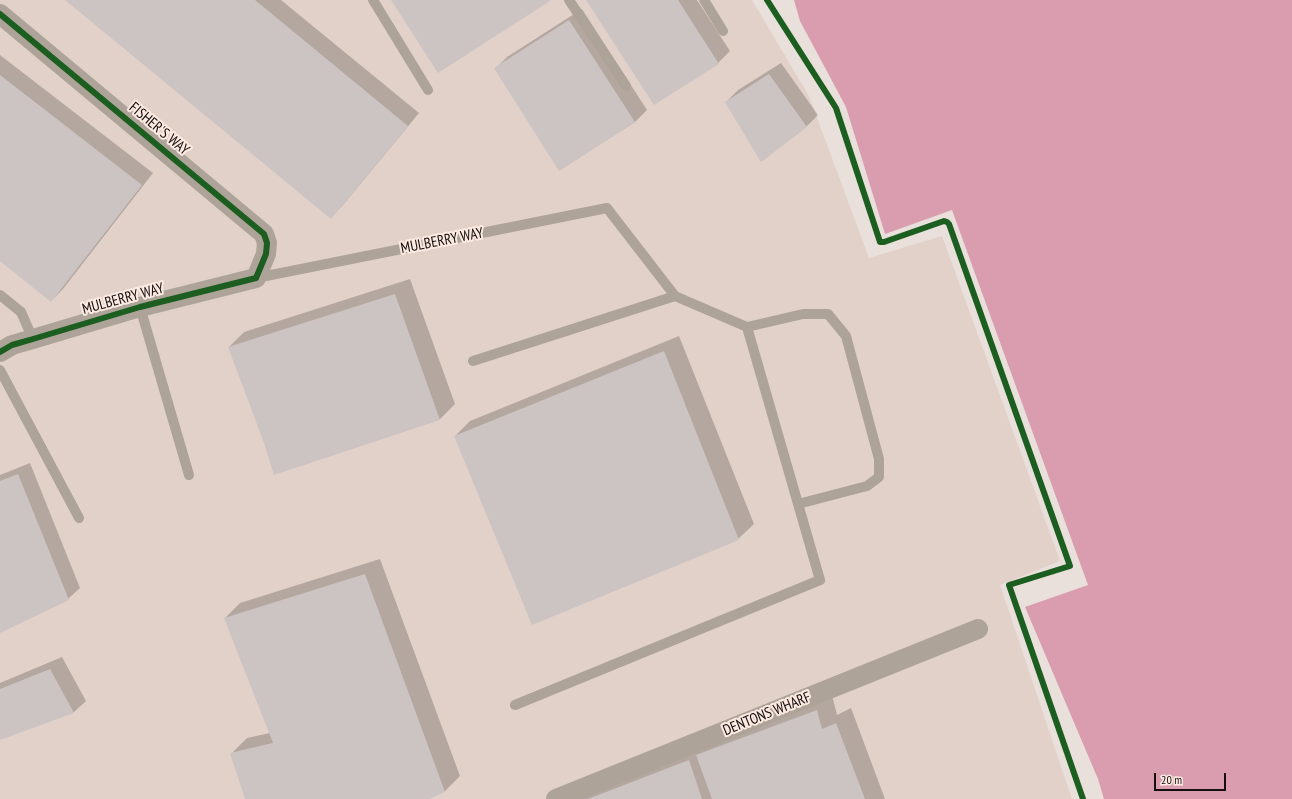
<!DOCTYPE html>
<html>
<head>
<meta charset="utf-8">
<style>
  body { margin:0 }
  #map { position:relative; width:1292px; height:799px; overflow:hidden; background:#e9dfdb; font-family:"PT Sans Narrow",sans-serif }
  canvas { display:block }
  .scale { position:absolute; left:1154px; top:773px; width:72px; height:18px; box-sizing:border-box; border:2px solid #150f0d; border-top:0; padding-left:5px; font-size:12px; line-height:14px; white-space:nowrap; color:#150f0d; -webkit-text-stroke:3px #fceae2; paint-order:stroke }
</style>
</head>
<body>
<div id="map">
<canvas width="1292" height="799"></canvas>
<div class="scale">20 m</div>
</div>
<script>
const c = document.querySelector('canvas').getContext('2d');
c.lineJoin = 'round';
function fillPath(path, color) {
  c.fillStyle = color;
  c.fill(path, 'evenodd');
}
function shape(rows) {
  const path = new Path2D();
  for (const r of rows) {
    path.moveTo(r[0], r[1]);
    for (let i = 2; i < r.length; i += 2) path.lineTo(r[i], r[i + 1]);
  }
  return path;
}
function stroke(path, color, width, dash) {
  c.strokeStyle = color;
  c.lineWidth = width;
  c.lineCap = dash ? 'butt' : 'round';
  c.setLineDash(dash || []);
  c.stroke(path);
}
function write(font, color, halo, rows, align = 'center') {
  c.font = font + ' "PT Sans Narrow",sans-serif';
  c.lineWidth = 4;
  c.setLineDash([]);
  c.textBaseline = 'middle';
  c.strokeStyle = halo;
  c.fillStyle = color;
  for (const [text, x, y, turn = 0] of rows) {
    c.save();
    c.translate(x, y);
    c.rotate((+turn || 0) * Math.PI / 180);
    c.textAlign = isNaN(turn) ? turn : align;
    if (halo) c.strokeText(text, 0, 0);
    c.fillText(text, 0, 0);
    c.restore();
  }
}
fillPath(shape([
  [0,0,752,0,809,96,869,258,942,236,1060,561,1000,585,1072,799,0,799]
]), '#e2d1c9');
fillPath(shape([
  [794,0,1292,0,1292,799,1104,799,1098,779,1025,607,1088,585,952,210,885,234,846,107,800,21]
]), '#d99daf');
fillPath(shape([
  [67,0,281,0,419,113,342,206,331,217],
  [587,0,697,0,730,51,718,63],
  [582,9,647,110,635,122,560,170,495,69,507,57],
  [0,55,153,173,63,289,51,301,0,259],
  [781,63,818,115,807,126,762,161,726,102,738,90],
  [410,279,455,404,440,419,274,474,265,443,229,347,244,332],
  [679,336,754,524,738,539,455,436,470,421],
  [30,463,80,588,68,599,0,632,0,475],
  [380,559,460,776,445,791,426,799,246,799,231,754,247,738,270,733,225,618,240,603],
  [62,657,86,701,74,712,0,739,0,683],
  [832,695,837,715,851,708,885,799,565,799]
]), '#0003');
fillPath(shape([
  [65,0,255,0,408,126,331,219],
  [391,0,550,0,550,1,438,73],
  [586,0,678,0,719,64,654,105],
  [569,20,635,122,559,171,494,68],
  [769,74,807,127,761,162,725,102],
  [0,75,142,185,51,302,0,261],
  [395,294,440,420,274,475,264,443,228,347],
  [664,351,739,540,532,625,454,436],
  [18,474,69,600,0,633,0,481],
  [365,574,445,792,429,799,245,799,230,753,273,743,224,618],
  [50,669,74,713,0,740,0,689],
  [817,710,822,729,836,723,865,799,712,799,696,755],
  [689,760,702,799,588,799]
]), '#ccc4c2');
stroke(shape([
  [373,0,428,90],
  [569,0,626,86],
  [704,0,723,31],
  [256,278,607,208,675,296,473,361],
  [0,295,21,312,33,339],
  [140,307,189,475],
  [747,327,803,314,828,314,846,336,879,459,879,477,867,486,798,504],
  [0,370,79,518],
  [515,705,820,580,747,327,675,296]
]), '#aea398', 10);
stroke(shape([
  [0,14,264,234,267,243,266,254,256,278,140,307,33,339,12,345,0,352],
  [556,799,978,629]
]), '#aea398', 20);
stroke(shape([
  [767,0,836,108,880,242,884,242,944,221,947,222,949,224,1070,566,1009,585,1083,799],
  [0,14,264,234,267,243,266,254,256,278,140,307,33,339,12,345,0,352]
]), '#1b5e20', 6);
write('15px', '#150f0d', '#fceae2', [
  ["FISHER'S WAY",159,129,40],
  ["MULBERRY WAY",442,241,-11],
  ["MULBERRY WAY",123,299,-15],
  ["DENTONS WHARF",767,714,-22]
]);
</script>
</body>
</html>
